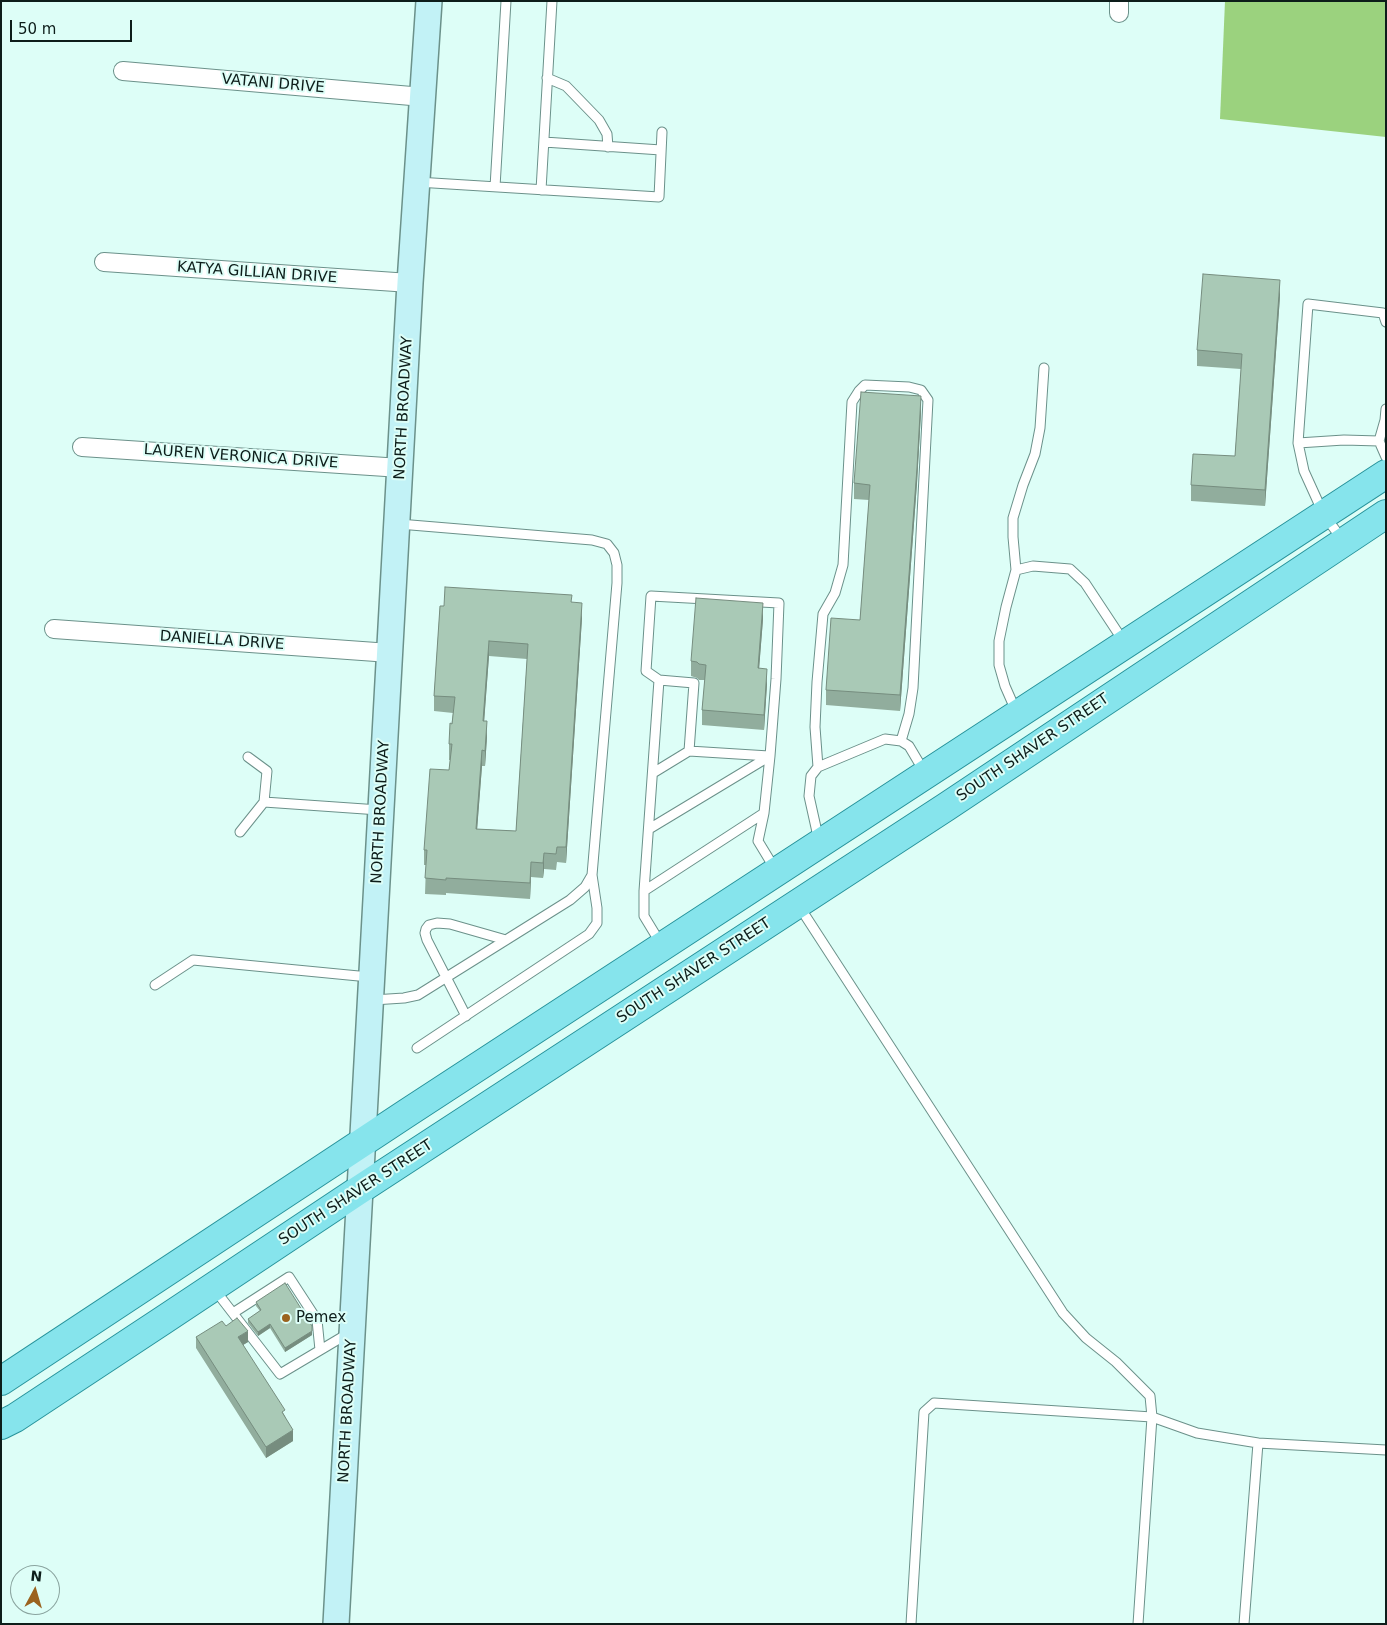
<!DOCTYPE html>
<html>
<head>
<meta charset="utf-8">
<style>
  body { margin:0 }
  #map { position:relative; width:1387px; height:1625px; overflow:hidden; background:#ddfef7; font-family:"DejaVu Sans",sans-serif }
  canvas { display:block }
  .frame { position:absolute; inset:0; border:2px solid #0d1d1a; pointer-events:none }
  .north { position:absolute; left:10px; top:1565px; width:50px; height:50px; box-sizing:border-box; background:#ddfef7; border:1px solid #8aa49f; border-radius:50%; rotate:6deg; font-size:14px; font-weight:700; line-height:20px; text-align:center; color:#0d1d1a }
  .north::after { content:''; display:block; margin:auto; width:18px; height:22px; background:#9b631f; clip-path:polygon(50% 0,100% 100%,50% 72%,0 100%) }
  .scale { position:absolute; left:10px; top:20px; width:122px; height:22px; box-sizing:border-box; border:2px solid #0d1d1a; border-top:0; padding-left:6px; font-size:15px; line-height:18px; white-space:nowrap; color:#0d1d1a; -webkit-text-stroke:4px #ddfef7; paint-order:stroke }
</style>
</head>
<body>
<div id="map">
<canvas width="1387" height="1625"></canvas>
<div class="frame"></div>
<div class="north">N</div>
<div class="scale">50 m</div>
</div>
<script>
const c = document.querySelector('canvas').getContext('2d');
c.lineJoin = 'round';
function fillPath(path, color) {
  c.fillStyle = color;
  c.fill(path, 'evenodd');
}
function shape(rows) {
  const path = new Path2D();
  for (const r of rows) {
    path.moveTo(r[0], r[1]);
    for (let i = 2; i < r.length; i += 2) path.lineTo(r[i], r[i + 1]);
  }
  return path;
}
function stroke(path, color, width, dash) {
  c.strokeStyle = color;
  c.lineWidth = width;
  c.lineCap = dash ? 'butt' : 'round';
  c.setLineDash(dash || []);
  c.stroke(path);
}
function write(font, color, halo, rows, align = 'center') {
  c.font = font + ' "DejaVu Sans",sans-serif';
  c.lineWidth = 4;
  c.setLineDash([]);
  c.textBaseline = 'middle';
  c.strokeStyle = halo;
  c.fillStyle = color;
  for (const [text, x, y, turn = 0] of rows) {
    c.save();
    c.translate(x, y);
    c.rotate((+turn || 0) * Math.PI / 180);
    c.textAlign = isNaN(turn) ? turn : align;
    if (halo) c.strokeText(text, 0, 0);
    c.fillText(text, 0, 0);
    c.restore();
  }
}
fillPath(shape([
  [1225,1,1386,1,1386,137,1220,119]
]), '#9bd27e');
const lane = shape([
  [547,78,566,86,599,120,607,134,608,147],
  [544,142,661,150],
  [417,182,659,197,662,132],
  [495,187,506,1],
  [541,190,552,1],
  [1386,409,1385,420,1379,441,1386,457],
  [1379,441,1344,440,1298,443,1308,304,1383,313,1386,322],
  [1298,443,1304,471,1324,515,1342,539],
  [1016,570,1013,537,1013,518,1023,485,1035,454,1040,428,1044,368],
  [1016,711,1005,686,999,665,999,641,1006,607,1016,570,1033,566,1070,569,1085,583,1124,642],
  [689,751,769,756],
  [818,767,815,727,817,682,823,614,835,593,843,565,852,402,859,391,865,385,909,387,921,390,928,400,913,688,909,714,901,741],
  [653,773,689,751,694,683,659,680],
  [264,802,379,810],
  [649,829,770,756],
  [240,832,264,802,267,771,248,757],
  [819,841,809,796,811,776,818,767,885,739,901,741,909,746,925,773],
  [644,891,764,813],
  [799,906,1063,1313,1086,1338,1116,1362,1150,1396,1152,1417,1138,1624],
  [661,944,644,916,644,891,659,680,646,671,651,596,779,603,776,679,770,756,764,813,758,841,775,869],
  [155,985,193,960,369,977],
  [373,1000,404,998,418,995,570,900,585,887,592,875,617,583,617,565,614,553,607,544,592,540,399,524],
  [466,1016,427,940,425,933,426,929,429,925,437,923,450,924,506,940],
  [417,1048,589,934,597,923,597,908,592,875],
  [215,1290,280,1374,349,1333],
  [233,1313,289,1277,317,1320,320,1350],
  [1258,1443,1386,1450],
  [911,1624,924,1412,934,1403,1152,1417,1197,1433,1258,1443,1244,1624]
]);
const street = shape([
  [1119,13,1119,1],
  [123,71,423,97],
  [104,262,410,283],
  [82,447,401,468],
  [54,629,390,653]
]);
const secondary = shape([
  [336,1624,410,283,429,1]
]);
const primary = shape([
  [1,1381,407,1113,1386,474],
  [1,1425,15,1418,162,1321,359,1190,946,807,1386,514]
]);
stroke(lane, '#6b918a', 11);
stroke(street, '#6b918a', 20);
stroke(secondary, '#6b918a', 28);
stroke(primary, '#27939b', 30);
stroke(lane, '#fff', 9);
stroke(street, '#fff', 18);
stroke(secondary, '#c2f2f6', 25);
stroke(primary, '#86e4ec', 28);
fillPath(shape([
  [1280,296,1265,506,1191,501,1191,485,1235,456,1241,369,1197,366,1197,350],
  [921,412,917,483,900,711,826,705,826,690,860,620,869,500,854,499,854,483],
  [572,602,582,618,566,863,557,862,556,870,544,869,543,878,531,877,530,899,446,893,446,895,425,894,426,865,424,865,424,850,449,770,450,760,449,760,449,744,453,713,434,711,434,696,440,606],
  [489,656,527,659,516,831,477,829,482,766,485,766,487,737,484,721],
  [763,619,759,668,767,684,764,730,702,725,702,710,705,680,699,680,697,678,691,676,691,661],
  [256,1302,312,1335,285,1352,270,1328,258,1336,248,1323,248,1319,260,1311,256,1306],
  [226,1326,248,1342,243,1345,285,1416,293,1441,266,1458,196,1348,196,1337]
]), '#91ad9d');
fillPath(shape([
  [1280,280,1280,296,1265,506,1265,490],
  [921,396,921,412,917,483,900,711,900,695],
  [582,603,582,618,566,863,566,847],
  [763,603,763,619,758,683,758,668],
  [489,641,489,656,483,737,483,721],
  [767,669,767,684,764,730,764,715],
  [487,721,487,737,485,766,485,751],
  [482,750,482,766,476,844,476,829],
  [544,853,544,869,543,878,543,863],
  [531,862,531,877,530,899,530,883],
  [270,1324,270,1328,258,1336,258,1332],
  [248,1331,248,1342,238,1348,238,1337],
  [312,1331,312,1335,285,1352,285,1348],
  [293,1430,293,1441,266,1458,266,1447]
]), '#768d7f');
const building = shape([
  [1203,274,1280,280,1265,490,1191,485,1193,454,1235,456,1242,354,1197,350,1203,274],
  [861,392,921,396,917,468,900,695,826,690,831,618,860,620,870,485,854,483,861,392],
  [445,587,572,595,571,602,582,603,566,847,557,847,556,854,544,853,543,863,531,862,530,883,446,878,446,880,425,878,427,850,424,850,430,769,449,770,452,744,449,744,450,723,452,724,455,697,434,696,440,606,444,606,445,587],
  [489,641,528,644,516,831,476,829,482,750,485,751,487,721,483,721,489,641],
  [696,598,763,603,758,668,767,669,764,715,702,710,706,665,699,664,697,662,691,661,696,598],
  [285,1283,312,1326,312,1331,285,1348,270,1324,258,1332,248,1319,261,1310,256,1302,285,1283],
  [237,1318,248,1331,238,1337,285,1410,282,1412,293,1430,266,1447,196,1337,222,1321,226,1326,237,1318]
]);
fillPath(building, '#a9c9b6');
stroke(building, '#768d7f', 1);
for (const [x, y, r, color] of [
  [286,1318,5,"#9b631f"]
]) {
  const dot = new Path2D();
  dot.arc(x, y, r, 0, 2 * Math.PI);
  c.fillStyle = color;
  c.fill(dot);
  stroke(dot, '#ddfef7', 2);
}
write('15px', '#0d1d1a', '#ddfef7', [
  ["VATANI DRIVE",273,84,5],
  ["KATYA GILLIAN DRIVE",257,273,4],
  ["NORTH BROADWAY",404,408,-87],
  ["LAUREN VERONICA DRIVE",241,457,4],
  ["DANIELLA DRIVE",222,641,4],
  ["SOUTH SHAVER STREET",1033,748,-34],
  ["NORTH BROADWAY",381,812,-87],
  ["SOUTH SHAVER STREET",694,971,-33],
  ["SOUTH SHAVER STREET",356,1193,-33],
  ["NORTH BROADWAY",348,1411,-87]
]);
write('15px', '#0d1d1a', '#ddfef7', [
  ["Pemex",296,1318]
], 'left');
</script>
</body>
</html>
